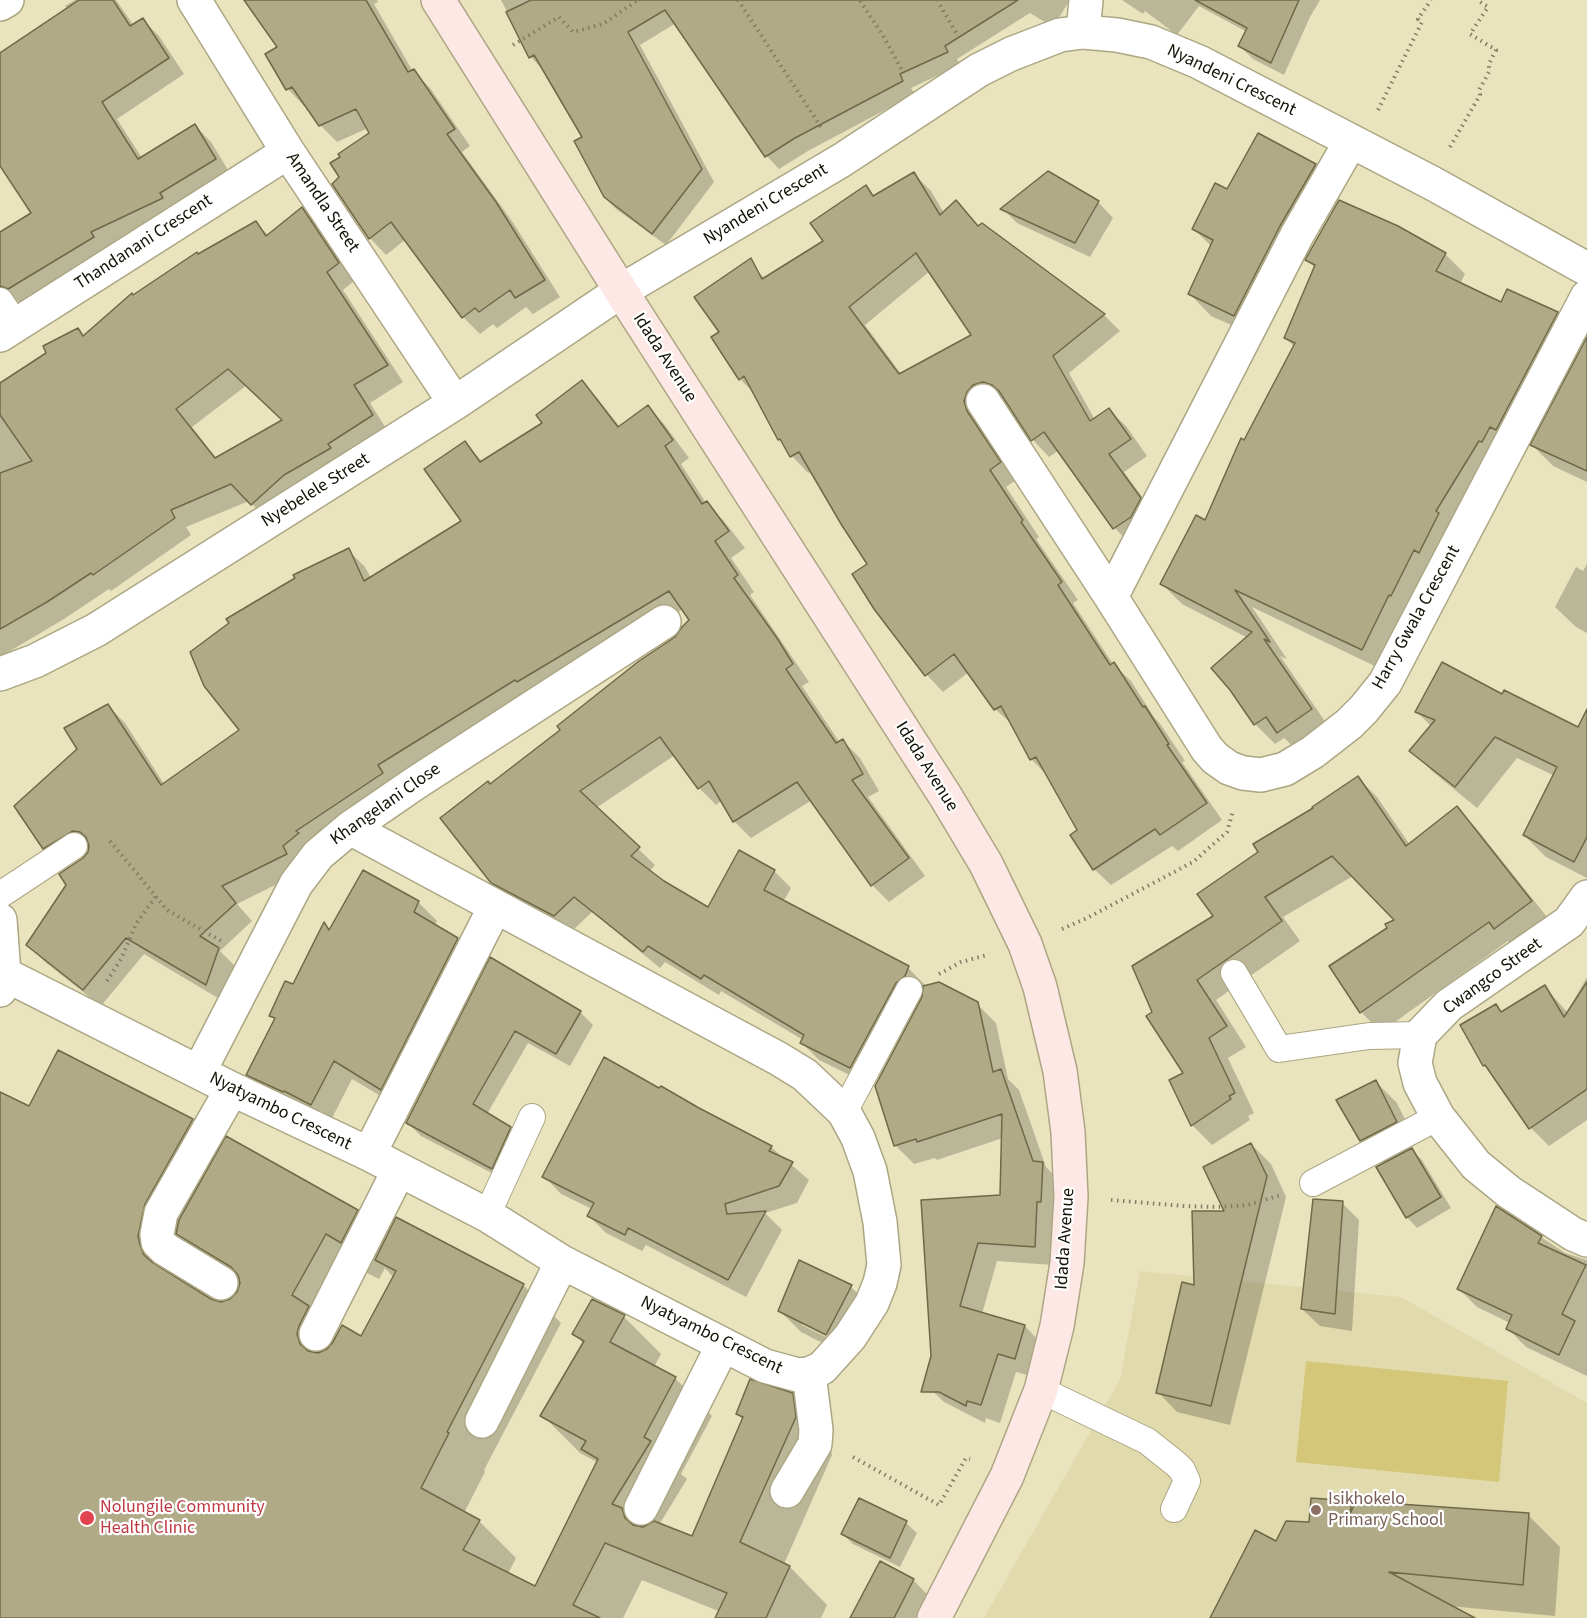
<!DOCTYPE html>
<html>
<head>
<meta charset="utf-8">
<style>
  body { margin:0 }
  canvas { display:block; background:#e9e3be }
</style>
</head>
<body>
<canvas width="1587" height="1618"></canvas>
<script>
const c = document.querySelector('canvas').getContext('2d');
c.lineJoin = 'round';
function fillPath(path, color) {
  c.fillStyle = color;
  c.fill(path, 'evenodd');
}
function shape(rows) {
  const path = new Path2D();
  for (const r of rows) {
    path.moveTo(r[0], r[1]);
    for (let i = 2; i < r.length; i += 2) path.lineTo(r[i], r[i + 1]);
  }
  return path;
}
function stroke(path, color, width, dash) {
  c.strokeStyle = color;
  c.lineWidth = width;
  c.lineCap = dash ? 'butt' : 'round';
  c.setLineDash(dash || []);
  c.stroke(path);
}
function write(font, color, halo, rows, align = 'center') {
  c.font = font + ' "Source Sans 3",sans-serif';
  c.lineWidth = 4.5;
  c.setLineDash([]);
  c.textBaseline = 'middle';
  c.strokeStyle = halo;
  c.fillStyle = color;
  for (const [text, x, y, turn = 0] of rows) {
    c.save();
    c.translate(x, y);
    c.rotate((+turn || 0) * Math.PI / 180);
    c.textAlign = isNaN(turn) ? turn : align;
    if (halo) c.strokeText(text, 0, 0);
    c.fillText(text, 0, 0);
    c.restore();
  }
}
fillPath(shape([
  [1140,1271,1401,1297,1587,1403,1587,1618,984,1618,1120,1380]
]), '#e1daad');
fillPath(shape([
  [1306,1361,1508,1381,1499,1482,1296,1462]
]), '#d4c77a');
fillPath(shape([
  [75,0,116,0,134,26,143,20,159,36,184,74,117,119,142,158,195,126,211,142,231,175,178,215,106,248,109,253,25,304,17,301,8,304,0,317,0,233,34,214,0,164,0,55,68,9,65,6],
  [246,0,377,0,378,2,374,4,412,70,430,88,470,146,462,152,512,221,560,297,533,314,526,307,497,328,493,324,480,334,463,317,406,239,386,255,370,238,341,178,371,133,368,128,337,142,320,125,306,105,304,106,288,89,267,54,279,47],
  [501,0,1070,0,1053,27,1030,13,957,59,960,65,911,88,915,94,808,151,779,169,767,156,676,23,640,45,714,182,666,245,616,209,603,196,584,137,543,70,531,57],
  [1122,0,1320,0,1310,17,1284,75,1253,59,1240,46,1247,32,1199,6,1177,35,1145,11,1143,14],
  [1315,166,1336,187,1256,336,1211,316,1190,294,1212,247,1194,229,1228,191],
  [914,174,931,191,944,213,956,203,979,227,1104,315,1120,331,1069,373,1095,420,1109,410,1126,426,1147,456,1124,472,1156,516,1131,545,1115,528,1059,450,1049,457,1033,440,1007,400,999,398,1016,480,1006,487,1039,537,1036,539,1078,600,1073,603,1113,664,1131,681,1154,717,1161,725,1185,761,1182,762,1222,820,1178,851,1172,846,1111,885,1094,869,1079,831,1048,776,1031,759,1013,725,995,709,969,672,943,692,927,675,875,609,870,565,812,471,808,473,792,456,779,439,754,393,740,379,721,333,754,267,765,279,825,242,866,187,875,197],
  [930,271,973,335,902,375,865,325],
  [1098,202,1113,218,1090,257,1017,223,1003,209],
  [302,209,319,226,355,280,343,290,403,382,370,403,389,433,269,521,249,501,186,527,191,535,111,591,109,589,64,619,0,657,0,385,48,353,78,330,85,337,134,297,198,255,256,223,269,236],
  [247,385,284,421,217,459,192,427],
  [1397,227,1445,254,1465,274,1460,284,1502,304,1557,313,1577,333,1383,670,1252,607,1287,659,1280,656,1331,730,1299,752,1284,738,1275,744,1255,724,1248,638,1182,604,1162,584,1206,522,1245,442,1295,347,1285,338,1315,268,1307,260],
  [1587,341,1587,482,1553,466,1532,445],
  [581,382,598,399,620,427,647,407,664,424,689,458,681,464,706,503,723,520,745,548,731,558,754,592,750,595,809,682,802,686,840,743,843,741,860,758,879,791,868,797,925,876,889,902,872,885,812,800,751,838,734,821,722,800,716,805,699,788,675,755,596,808,655,865,649,872,709,909,774,871,791,888,783,902,908,968,925,985,924,987,977,1004,996,1023,1008,1079,1019,1090,1046,1167,1061,1182,1053,1265,997,1261,982,1314,1025,1326,1043,1345,1034,1377,1016,1372,1000,1423,986,1418,985,1423,944,1402,925,1384,933,1356,922,1202,1001,1196,1003,1138,937,1160,935,1158,914,1164,895,1145,924,991,913,1000,868,1084,819,1060,802,1043,803,1040,721,991,719,995,665,962,660,968,592,912,571,932,510,899,492,882,486,789,676,638,692,621,683,609,535,698,303,871,237,904,252,921,220,951,235,966,223,1001,144,954,101,1006,45,962,28,945,88,854,90,848,61,865,44,848,79,750,108,706,125,723,164,784,241,731,348,550,365,567,371,578,463,522,465,443,483,462,544,423],
  [1587,564,1587,633,1576,627,1555,607,1576,567,1583,571],
  [1417,712,1587,734,1587,878,1546,857,1524,835,1555,776,1517,758,1477,808,1433,772,1411,751,1431,726],
  [1357,777,1377,797,1410,845,1457,808,1476,828,1551,922,1515,948,1508,941,1381,1032,1361,1012,1389,928,1396,920,1353,876,1283,917,1300,941,1216,1000,1246,1047,1228,1058,1254,1113,1248,1116,1250,1120,1212,1145,1192,1125,1171,1080,1185,1074,1154,1013,1215,917,1260,852],
  [364,872,419,903,437,921,434,926,457,939,476,958,399,1107,352,1079,330,1122,266,1093,248,1075,275,1020,271,1016,294,986,324,924,330,930],
  [491,959,580,1012,593,1025,570,1066,528,1043,487,1114,510,1128,523,1141,505,1180,421,1136,408,1123],
  [1587,977,1587,1120,1549,1146,1531,1128,1491,1072,1484,1065,1496,1006,1502,1013,1545,987,1567,1012],
  [58,1052,192,1120,221,1149,357,1211,386,1241,523,1285,561,1323,484,1470,485,1472,464,1513,479,1521,516,1558,508,1574,535,1588,597,1462,580,1453,542,1415,584,1344,574,1334,624,1317,661,1354,654,1367,675,1378,712,1416,681,1474,687,1479,659,1525,693,1538,743,1420,737,1414,792,1395,829,1432,832,1455,784,1564,790,1567,827,1605,821,1618,732,1618,728,1615,642,1580,623,1618,0,1618,0,1112,30,1108],
  [183,1239,215,1271,240,1286,239,1293,231,1300,221,1303,211,1300,176,1279],
  [385,1268,394,1278,361,1338,338,1336,331,1329,363,1271,379,1279],
  [1376,1082,1397,1103,1417,1144,1410,1148,1422,1160,1451,1208,1417,1228,1407,1217,1385,1164,1362,1140],
  [1251,1144,1271,1164,1286,1197,1230,1425,1177,1412,1158,1392],
  [771,1147,809,1180,797,1203,765,1213,782,1230,746,1297,646,1245,642,1251,606,1233,589,1216,592,1209,561,1194,544,1176],
  [1342,1203,1359,1220,1352,1331,1320,1326,1302,1309],
  [1497,1208,1565,1253,1587,1260,1587,1376,1526,1347,1508,1329,1510,1323,1477,1307,1459,1289],
  [799,1262,851,1287,873,1308,848,1356,801,1332,780,1311],
  [802,1322,834,1337,832,1340,802,1325],
  [1351,1502,1355,1506,1528,1515,1560,1547,1555,1616,1450,1606,1472,1618,1211,1618,1276,1543],
  [906,1523,917,1533,900,1567,853,1544,843,1534],
  [881,1563,913,1580,935,1602,927,1618,860,1618]
]), '#0003');
const building = shape([
  [79,0,113,0,130,26,143,18,169,58,102,102,138,159,195,124,216,159,160,193,163,198,91,232,94,237,8,289,0,286,0,232,31,213,0,166,0,53,79,0],
  [244,0,366,0,408,72,414,69,455,129,447,134,496,202,545,280,515,298,510,290,479,312,475,308,462,318,391,222,369,239,332,184,339,177,330,163,340,157,338,154,369,133,356,109,319,126,292,87,286,90,265,54,277,47,244,0],
  [531,0,1018,0,945,46,948,52,900,74,903,81,795,138,765,157,665,10,628,32,702,169,652,234,604,197,574,141,582,137,534,55,529,58,506,12,531,0],
  [1195,0,1299,0,1271,63,1238,46,1247,28,1195,0],
  [1258,133,1316,164,1280,226,1234,316,1188,294,1213,240,1192,229,1215,183,1227,189,1258,133],
  [1048,171,1099,201,1075,243,1000,209,1048,171],
  [914,172,940,215,956,200,978,226,982,223,1105,314,1053,356,1090,421,1109,408,1131,439,1109,454,1141,498,1131,517,1113,529,1044,432,1031,441,999,391,992,385,983,382,973,385,967,392,964,401,967,411,1001,462,990,470,1023,520,1021,522,1062,582,1058,585,1110,665,1114,662,1143,707,1145,706,1169,744,1167,745,1207,803,1160,835,1155,829,1093,870,1070,835,1077,830,1036,757,1030,760,1001,706,994,710,954,654,925,676,874,609,852,574,867,564,841,524,799,452,790,457,780,439,778,440,744,376,739,380,711,337,719,332,694,297,751,258,762,279,823,241,810,223,866,185,873,196,914,172],
  [916,253,971,335,899,374,849,307,916,253],
  [1339,200,1398,226,1446,253,1436,271,1501,302,1507,289,1558,312,1496,430,1490,427,1482,442,1479,441,1436,511,1439,513,1419,553,1414,550,1391,596,1389,595,1362,650,1235,590,1270,642,1264,639,1312,709,1277,733,1266,717,1254,725,1230,690,1211,668,1252,632,1160,584,1196,515,1205,520,1241,438,1244,440,1295,343,1284,338,1315,265,1305,260,1339,200],
  [302,207,339,263,327,272,388,365,354,385,373,415,328,444,331,448,284,475,251,505,231,484,171,510,175,518,93,575,91,573,47,602,0,629,0,473,32,461,0,415,0,383,46,353,43,346,78,328,83,336,132,293,133,295,197,252,198,254,256,221,266,236,302,207],
  [228,369,282,420,215,458,176,409,228,369],
  [1587,337,1587,471,1530,445,1587,337],
  [582,380,618,427,648,405,673,440,665,446,702,504,707,501,729,531,715,541,738,575,734,578,777,638,793,664,786,669,836,743,843,739,863,774,852,780,909,858,871,886,797,782,733,822,709,781,698,789,660,737,580,791,640,847,631,856,664,881,708,907,739,850,775,870,764,890,909,966,905,976,896,983,850,1068,800,1043,804,1035,704,975,701,979,648,946,643,952,574,897,554,916,491,883,440,818,488,781,490,784,560,730,557,726,639,661,675,637,682,627,689,620,669,591,517,682,515,680,378,765,383,773,296,831,299,833,283,846,287,854,222,886,236,903,200,936,219,948,206,985,126,938,83,990,26,945,66,885,59,874,83,858,88,852,89,846,86,837,80,832,73,831,43,849,14,806,77,749,64,728,108,704,161,785,239,730,204,686,190,652,229,623,226,619,295,578,293,575,349,548,364,581,461,521,424,469,465,441,480,462,542,423,536,415,582,380],
  [1442,662,1502,694,1504,690,1578,727,1587,709,1587,837,1574,862,1523,835,1557,767,1495,737,1455,787,1409,751,1435,720,1415,712,1442,662],
  [1358,776,1406,846,1457,806,1532,901,1494,929,1489,922,1360,1013,1329,966,1387,928,1385,924,1394,920,1332,856,1265,897,1282,921,1197,980,1227,1026,1209,1038,1235,1093,1229,1096,1231,1099,1191,1126,1169,1080,1183,1073,1146,1016,1152,1012,1132,966,1213,916,1197,894,1258,852,1253,844,1313,808,1312,807,1358,776],
  [363,870,419,901,414,912,458,938,381,1090,334,1061,311,1105,284,1091,283,1092,246,1075,275,1018,269,1016,285,981,293,984,324,922,329,930,363,870],
  [490,957,581,1011,556,1054,515,1031,473,1104,511,1127,492,1169,406,1123,490,957],
  [939,982,978,1002,993,1072,1001,1069,1033,1161,1043,1162,1041,1202,1037,1202,1035,1247,978,1243,960,1306,1025,1325,1015,1359,998,1354,981,1405,967,1401,966,1406,939,1392,921,1392,931,1356,921,1200,1000,1195,1002,1114,917,1142,916,1139,894,1146,875,1086,922,997,923,986,939,982],
  [1587,982,1587,1089,1529,1129,1485,1065,1483,1066,1460,1025,1496,1004,1501,1012,1545,985,1564,1017,1587,982],
  [58,1050,193,1119,145,1204,138,1236,140,1245,144,1255,152,1262,211,1299,221,1302,230,1299,237,1292,240,1283,238,1275,231,1267,176,1234,179,1220,226,1136,358,1210,341,1243,326,1234,292,1295,309,1306,299,1326,297,1334,300,1344,308,1351,318,1353,327,1349,333,1342,342,1325,361,1336,396,1271,375,1260,396,1217,524,1284,447,1432,449,1433,421,1488,480,1520,463,1550,535,1586,598,1459,581,1449,586,1441,540,1416,584,1341,572,1334,592,1299,625,1315,610,1342,676,1377,644,1437,651,1441,612,1504,622,1508,625,1518,633,1525,643,1527,654,1521,692,1536,743,1417,736,1414,750,1379,793,1393,796,1417,740,1542,790,1566,766,1618,715,1618,727,1593,605,1543,573,1605,600,1618,0,1618,0,1092,29,1106,58,1050],
  [604,1057,659,1088,661,1086,699,1108,772,1146,769,1151,793,1162,779,1186,725,1204,727,1214,766,1211,728,1280,628,1228,625,1235,587,1216,594,1203,542,1177,604,1057],
  [1376,1080,1397,1122,1360,1141,1336,1100,1376,1080],
  [1251,1143,1267,1176,1211,1406,1156,1393,1182,1282,1194,1285,1192,1211,1224,1211,1203,1167,1251,1143],
  [1412,1148,1441,1197,1406,1218,1376,1167,1412,1148],
  [1313,1199,1343,1201,1335,1314,1301,1309,1313,1199],
  [1496,1206,1542,1236,1538,1243,1586,1265,1562,1314,1575,1321,1559,1355,1506,1329,1512,1315,1457,1289,1496,1206],
  [799,1260,852,1285,826,1335,778,1311,799,1260],
  [859,1498,907,1521,890,1558,841,1534,859,1498],
  [1311,1498,1352,1501,1350,1514,1356,1501,1529,1513,1523,1585,1389,1572,1475,1618,1210,1618,1255,1530,1276,1541,1286,1521,1309,1522,1311,1498],
  [880,1561,914,1579,894,1618,850,1618,880,1561]
]);
fillPath(building, '#b0aa87');
stroke(building, '#6f6948', 1.5);
const lane = shape([
  [0,301,16,325],
  [0,895,74,846],
  [1234,973,1279,1049,1369,1036,1420,1035],
  [844,1112,909,990],
  [1313,1183,1438,1117],
  [487,1215,532,1117],
  [1041,1390,1147,1441,1176,1464,1182,1470,1187,1481,1174,1509]
]);
const street = shape([
  [194,0,288,152,455,403],
  [0,4,7,0],
  [1083,32,1086,0],
  [0,335,288,152],
  [983,401,1111,597,1207,749,1215,758,1229,768,1243,773,1261,775,1285,769,1313,752,1349,724,1364,709,1385,683,1587,297],
  [1111,597,1297,235,1351,141],
  [0,674,35,661,96,630,455,403,621,291,842,160,979,70,1011,54,1060,35,1083,32,1117,35,1151,42,1199,62,1432,183,1587,269],
  [1587,897,1569,922,1449,1005,1420,1035,1415,1063,1420,1083,1438,1117,1476,1165,1509,1192,1573,1234,1587,1240],
  [0,920,4,974,0,990],
  [4,974,232,1089,369,1154,487,1215,562,1262,765,1366,798,1375,809,1374,822,1368,850,1337,872,1303,880,1283,884,1265,880,1222,870,1171,858,1138,844,1112,805,1075,779,1059,350,828],
  [199,1072,296,884,318,855,350,828,414,784,664,622],
  [369,1154,495,907],
  [221,1283,165,1249,158,1242,157,1234,161,1213,232,1089],
  [316,1334,399,1170],
  [482,1421,562,1262],
  [787,1491,815,1444,816,1430,809,1374],
  [641,1508,723,1345]
]);
const secondary = shape([
  [438,0,621,291,946,797,986,864,1025,944,1040,987,1060,1071,1068,1132,1071,1197,1067,1263,1057,1326,1041,1390,1007,1476,934,1618]
]);
stroke(lane, '#aca683', 28);
stroke(street, '#aca683', 36);
stroke(secondary, '#aca683', 36);
stroke(shape([
  [738,0,821,127],
  [937,0,958,36],
  [860,1,882,34,903,72],
  [513,45,559,17,573,32,603,24,638,0],
  [1378,110,1422,22,1418,19,1431,0],
  [1450,147,1480,95,1479,90,1489,72,1489,64,1496,50,1470,34,1488,7,1477,0],
  [110,841,167,910,221,941],
  [1062,929,1087,918,1193,862,1227,832,1233,811],
  [939,974,961,962,987,955],
  [107,981,121,959,136,924,156,896],
  [1111,1200,1183,1206,1218,1207,1248,1205,1281,1195],
  [853,1457,939,1505,966,1458,970,1459]
]), '#817d64', 4, [1.5, 4.5]);
stroke(lane, '#fff', 26);
stroke(street, '#fff', 33);
stroke(secondary, '#fde8e5', 33);
for (const [x, y, r, color] of [
  [1316,1510,6,"#8d6e63"],
  [87,1518,8,"#e0444e"]
]) {
  const dot = new Path2D();
  dot.arc(x, y, r, 0, 2 * Math.PI);
  c.fillStyle = color;
  c.fill(dot);
  stroke(dot, '#fff', 2);
}
write('18px', '#141205', '#fff', [
  ["Nyandeni Crescent",1231,81,26],
  ["Amandla Street",322,203,56],
  ["Nyandeni Crescent",766,205,-31],
  ["Thandanani Crescent",144,243,-33],
  ["Idada Avenue",664,358,57],
  ["Nyebelele Street",316,491,-32],
  ["Harry Gwala Crescent",1417,618,-61],
  ["Idada Avenue",926,767,58],
  ["Khangelani Close",386,805,-35],
  ["Cwangco Street",1493,977,-36],
  ["Nyatyambo Crescent",280,1112,26],
  ["Idada Avenue",1066,1239,-86],
  ["Nyatyambo Crescent",711,1336,26]
]);
write('18px', '#785e54', '#fff', [
  ["Isikhokelo",1328,1500],
  ["Primary School",1328,1521]
], 'left');
write('18px', '#be3a42', '#fff', [
  ["Nolungile Community",100,1508],
  ["Health Clinic",100,1529]
], 'left');
</script>
</body>
</html>
